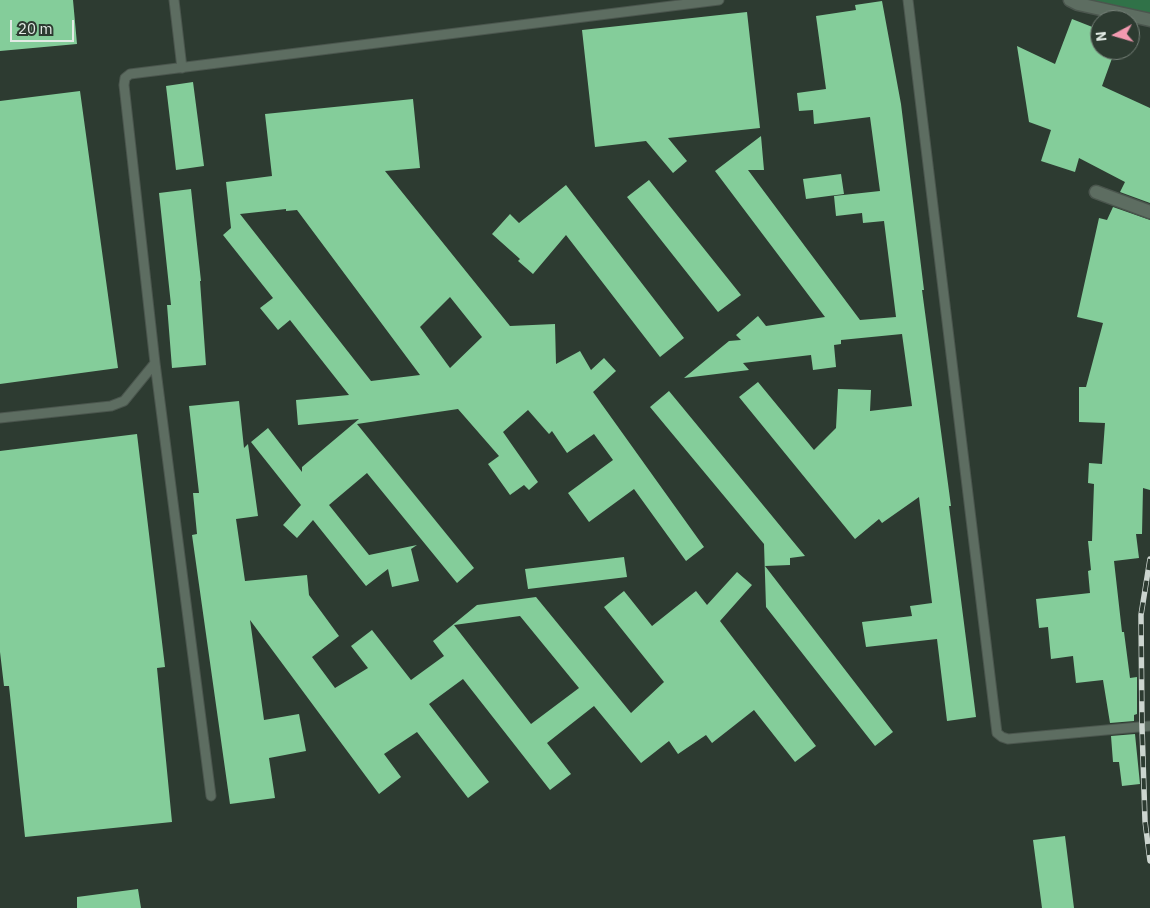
<!DOCTYPE html>
<html>
<head>
<meta charset="utf-8">
<style>
  body { margin:0 }
  #map { position:relative; width:1150px; height:908px; overflow:hidden; background:#2d3b31; font-family:"IBM Plex Sans",sans-serif }
  canvas { display:block }
  .north { position:absolute; left:1090px; top:10px; width:50px; height:50px; box-sizing:border-box; background:#2d3b31; border:1px solid #768179; border-radius:50%; rotate:264deg; font-size:14px; font-weight:700; line-height:20px; text-align:center; color:#e3ebe5 }
  .north::after { content:''; display:block; margin:auto; width:18px; height:22px; background:#f29ab0; clip-path:polygon(50% 0,100% 100%,50% 72%,0 100%) }
  .scale { position:absolute; left:10px; top:20px; width:64px; height:22px; box-sizing:border-box; border:2px solid #e3ebe5; border-top:0; padding-left:6px; font-size:15px; line-height:18px; white-space:nowrap; color:#e3ebe5; -webkit-text-stroke:4px #2d3b31; paint-order:stroke }
</style>
</head>
<body>
<div id="map">
<canvas width="1150" height="908"></canvas>
<div class="north">N</div>
<div class="scale">20 m</div>
</div>
<script>
const c = document.querySelector('canvas').getContext('2d');
c.lineJoin = 'round';
function fillPath(path, color) {
  c.fillStyle = color;
  c.fill(path, 'evenodd');
}
function shape(rows) {
  const path = new Path2D();
  for (const r of rows) {
    path.moveTo(r[0], r[1]);
    for (let i = 2; i < r.length; i += 2) path.lineTo(r[i], r[i + 1]);
  }
  return path;
}
function stroke(path, color, width, dash) {
  c.strokeStyle = color;
  c.lineWidth = width;
  c.lineCap = dash ? 'butt' : 'round';
  c.setLineDash(dash || []);
  c.stroke(path);
}
fillPath(shape([
  [1070,0,1150,0,1150,20]
]), '#307248');
fillPath(shape([
  [0,0,73,0,77,44,0,51],
  [882,1,901,104,924,290,922,290,951,506,949,506,976,717,947,721,937,639,866,647,862,622,912,616,910,606,932,603,919,497,882,523,879,519,855,539,739,397,758,382,814,450,836,428,838,389,871,390,870,411,912,406,902,334,841,340,841,344,834,345,836,367,813,370,811,355,743,363,749,370,684,378,729,341,741,340,736,335,758,316,766,326,825,317,715,171,761,136,764,170,748,170,860,320,896,317,884,221,863,223,862,213,836,216,834,196,880,191,870,117,814,124,813,110,799,111,797,93,826,89,816,16,856,10,855,5],
  [747,12,760,128,668,138,687,161,673,173,646,141,595,147,582,30],
  [1072,19,1100,30,1100,50,1115,50,1102,86,1150,108,1150,203,1120,192,1125,182,1079,158,1075,172,1041,161,1051,130,1029,122,1017,46,1055,64],
  [193,82,204,166,176,170,166,86],
  [80,91,118,368,0,384,0,101],
  [413,99,420,168,385,171,510,326,555,324,556,364,580,351,591,370,604,358,616,371,593,392,704,547,686,561,634,489,589,522,568,493,613,460,594,434,567,453,552,431,549,434,528,410,503,432,538,482,529,490,524,485,510,495,488,464,499,456,458,409,357,424,474,568,457,583,367,473,329,505,369,555,417,545,411,549,419,581,392,587,388,569,366,586,313,520,297,538,283,525,301,505,251,442,268,428,302,472,302,467,359,419,298,425,296,400,349,395,290,320,278,330,260,308,273,298,223,235,231,228,226,182,272,176,265,114],
  [286,209,286,211,297,210,420,375,371,381,240,214],
  [450,297,482,337,450,368,420,327],
  [841,174,844,194,806,199,803,179],
  [649,180,741,295,718,312,627,197],
  [566,185,684,338,660,357,566,235,533,274,518,261,520,259,492,234,510,214,519,223],
  [191,189,201,281,200,281,206,365,172,368,167,305,171,305,159,193],
  [1113,207,1150,220,1150,490,1143,488,1142,534,1136,534,1139,558,1114,561,1122,632,1124,632,1130,678,1137,677,1137,714,1134,715,1134,721,1110,723,1103,680,1076,683,1073,656,1051,659,1048,627,1039,628,1036,599,1090,593,1088,571,1091,570,1088,541,1092,541,1094,484,1088,483,1089,463,1102,464,1105,423,1079,422,1079,387,1086,387,1103,323,1077,317,1099,218,1107,220],
  [669,391,805,556,790,558,790,565,765,566,893,732,875,746,766,607,764,544,650,407],
  [239,401,244,448,248,444,258,516,236,519,245,581,307,575,309,595,339,636,312,657,335,688,368,668,351,646,372,630,411,680,444,656,433,641,477,605,536,597,631,713,664,682,604,607,624,591,652,626,696,591,707,605,737,572,752,585,720,621,816,746,795,762,754,710,712,743,706,735,678,754,669,741,641,763,594,706,547,743,571,774,550,790,463,679,429,704,489,782,468,798,417,732,384,754,401,777,379,794,250,620,264,720,299,714,306,751,269,758,275,798,230,804,192,535,197,534,193,493,199,493,189,406],
  [520,616,579,688,531,724,454,625],
  [137,434,165,667,157,668,172,822,25,837,9,686,4,686,0,652,0,451],
  [624,557,627,577,528,589,525,569],
  [1135,734,1140,784,1122,786,1119,762,1113,762,1111,736],
  [1065,836,1074,908,1042,908,1033,840],
  [138,889,141,908,77,908,77,897]
]), '#84cd9a');
const lane = shape([
  [174,0,182,68],
  [908,0,997,733,1002,737,1008,739,1150,726],
  [0,418,111,406,124,401,155,363],
  [211,796,155,363,124,85,125,78,130,74,719,0]
]);
const street = shape([
  [1070,0,1078,4,1150,20],
  [1096,192,1150,212]
]);
stroke(lane, '#4b564e', 11);
stroke(street, '#4b564e', 15);
stroke(lane, '#5d6d61', 9);
stroke(street, '#5d6d61', 12);
const rail = shape([
  [1150,559,1141,615,1142,727,1145,821,1150,861]
]);
stroke(rail, '#ccd5cf', 5.5);
stroke(rail, '#2d3b31', 4, [11]);
</script>
</body>
</html>
